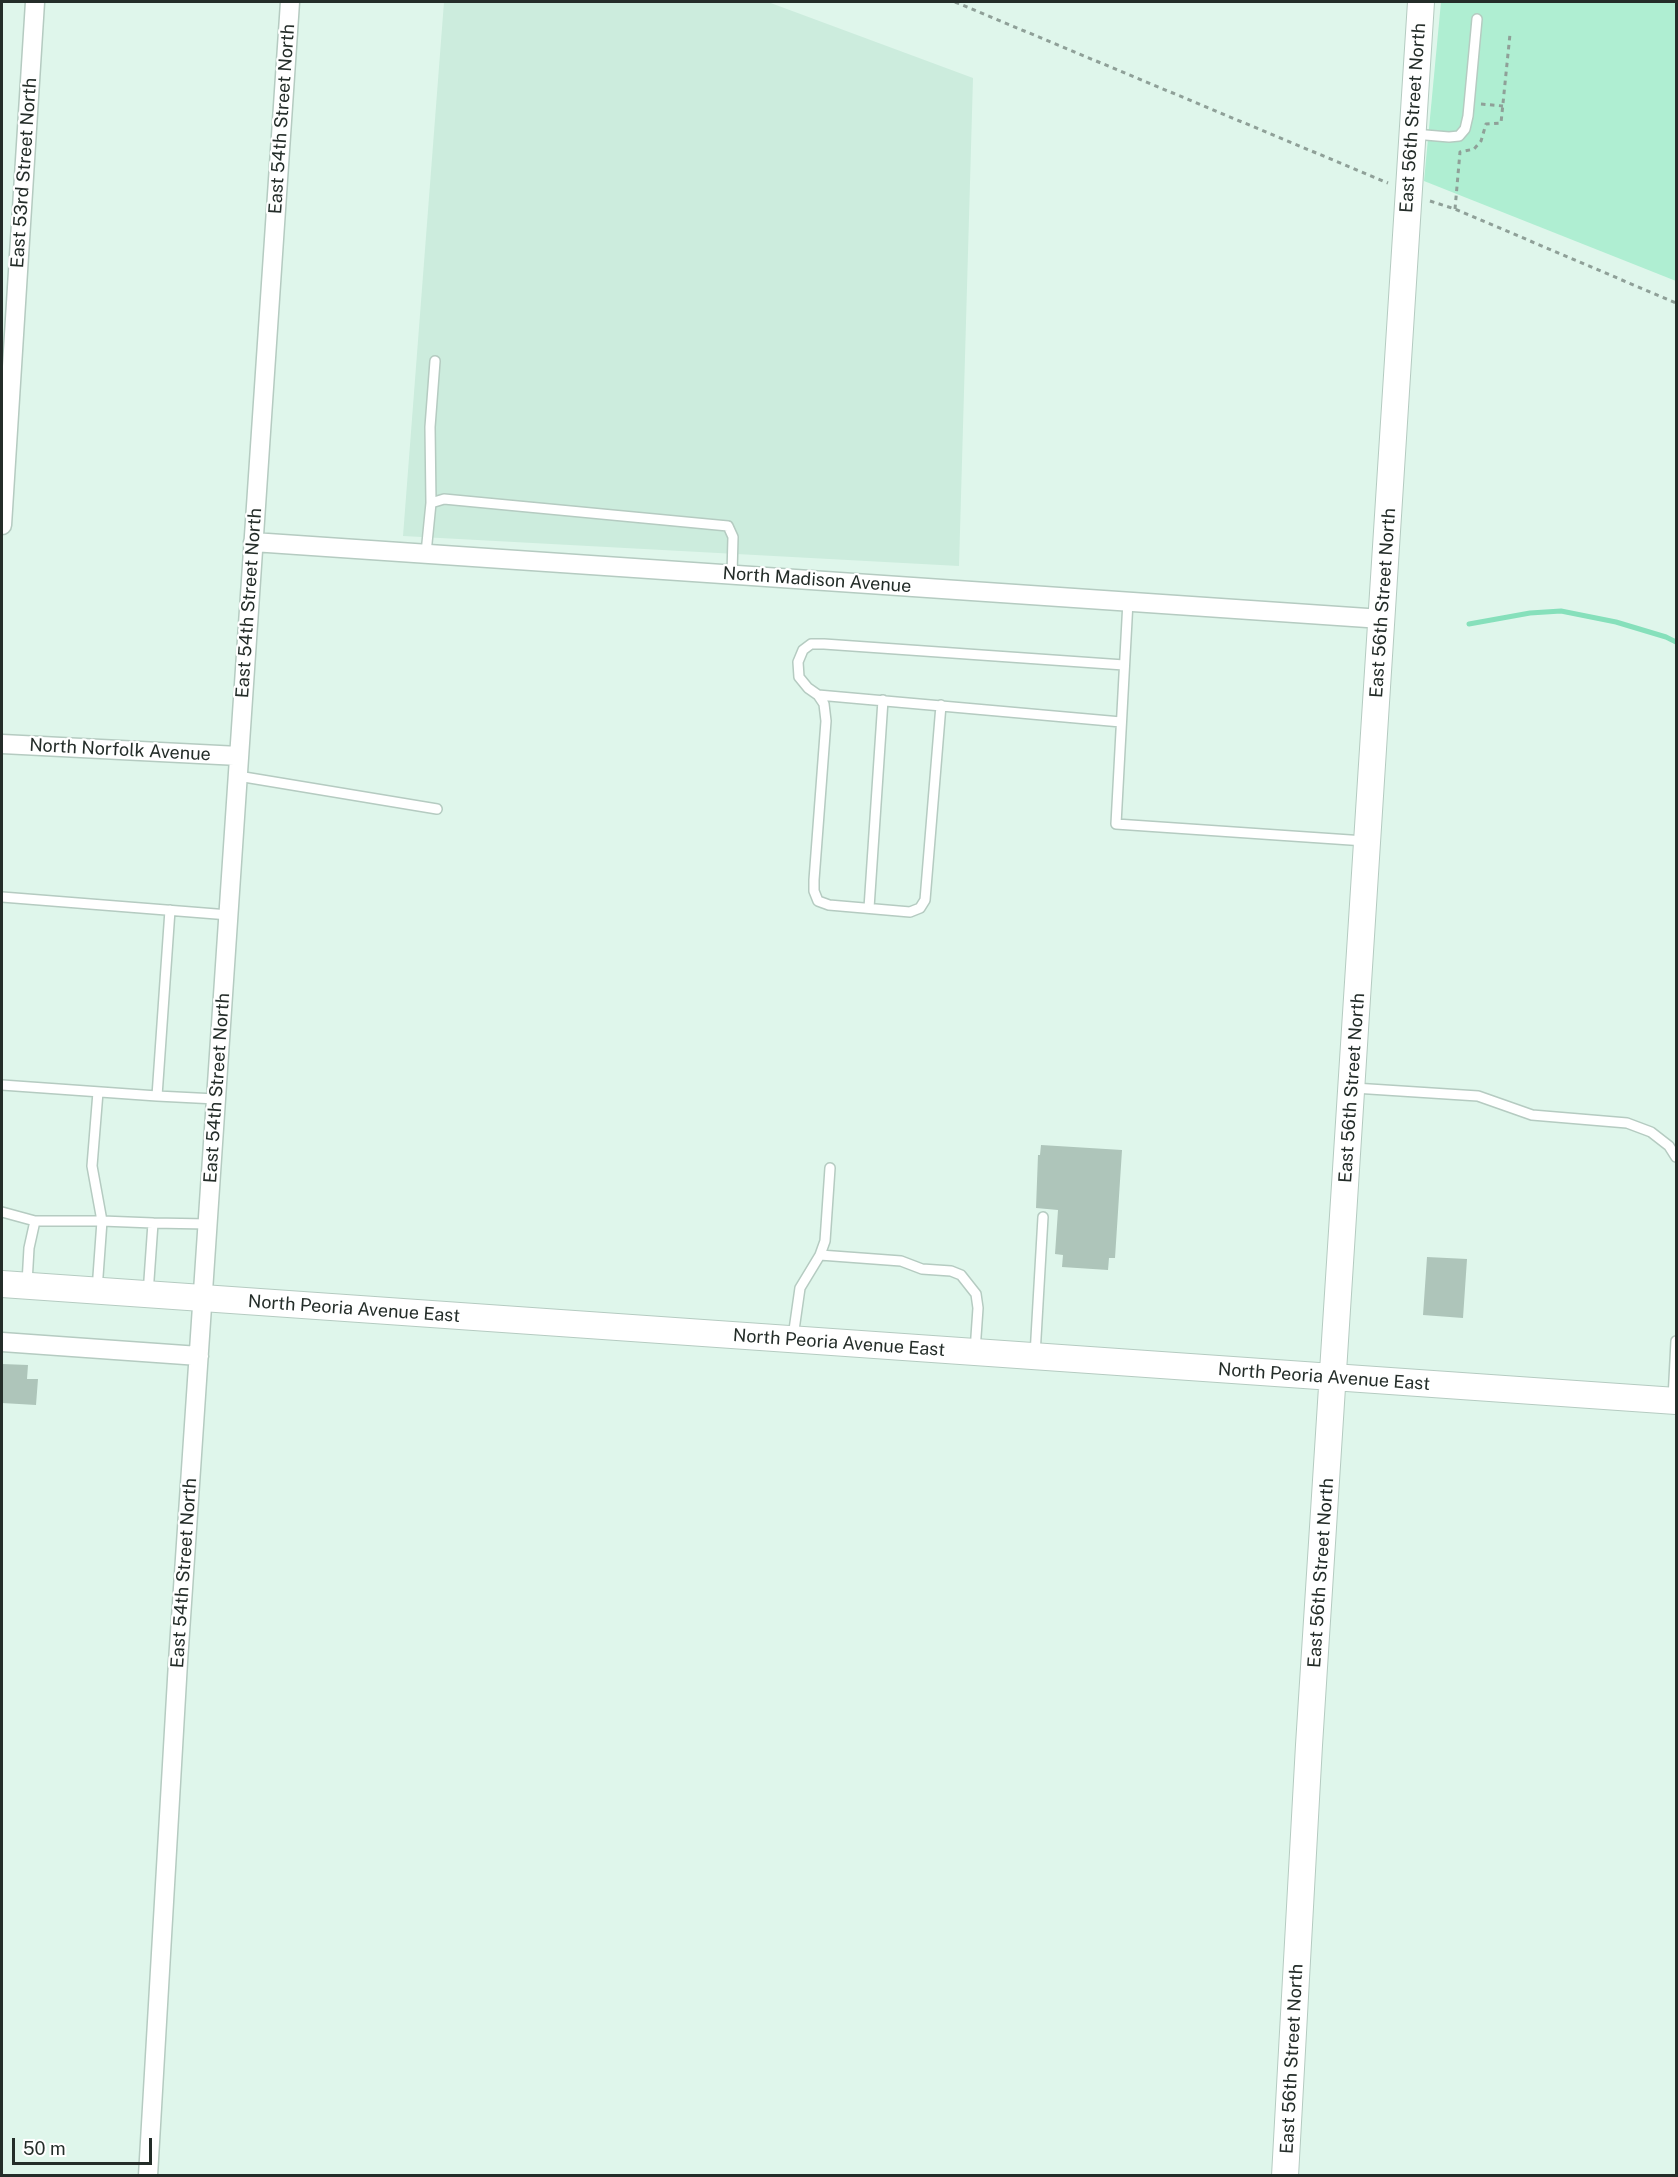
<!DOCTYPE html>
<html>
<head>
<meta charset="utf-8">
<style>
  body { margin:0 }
  #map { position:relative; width:1678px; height:2177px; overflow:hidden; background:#dff6eb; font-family:"Public Sans",sans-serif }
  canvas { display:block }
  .frame { position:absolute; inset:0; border:3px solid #242d29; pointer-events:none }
  .scale { position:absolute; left:12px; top:2138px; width:140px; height:27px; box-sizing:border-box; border:3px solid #242d29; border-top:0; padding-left:8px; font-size:18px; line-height:21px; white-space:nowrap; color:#242d29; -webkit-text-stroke:4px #fff; paint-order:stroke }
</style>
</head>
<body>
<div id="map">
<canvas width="1678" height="2177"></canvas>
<div class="frame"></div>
<div class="scale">50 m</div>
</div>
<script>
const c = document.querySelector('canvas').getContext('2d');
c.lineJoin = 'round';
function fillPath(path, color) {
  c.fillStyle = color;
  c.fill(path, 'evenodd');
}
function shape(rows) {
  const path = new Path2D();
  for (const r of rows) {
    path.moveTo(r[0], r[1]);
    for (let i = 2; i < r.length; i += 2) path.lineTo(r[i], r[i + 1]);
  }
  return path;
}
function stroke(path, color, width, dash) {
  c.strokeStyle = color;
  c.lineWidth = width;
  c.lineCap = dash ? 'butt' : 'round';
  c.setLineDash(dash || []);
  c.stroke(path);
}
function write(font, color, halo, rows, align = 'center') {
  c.font = font + ' "Public Sans",sans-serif';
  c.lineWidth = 4.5;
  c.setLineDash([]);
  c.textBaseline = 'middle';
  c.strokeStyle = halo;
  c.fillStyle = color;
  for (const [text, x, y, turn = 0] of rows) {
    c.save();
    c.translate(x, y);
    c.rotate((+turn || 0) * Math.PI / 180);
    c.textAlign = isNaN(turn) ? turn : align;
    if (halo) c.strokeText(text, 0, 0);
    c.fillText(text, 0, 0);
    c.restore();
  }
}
fillPath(shape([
  [444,2,768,2,973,78,959,566,403,536]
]), '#ccecdd');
fillPath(shape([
  [1441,2,1676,2,1676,281,1424,181]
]), '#afeed2');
stroke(shape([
  [1469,624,1530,613,1561,611,1616,622,1666,637,1676,642]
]), '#86e0bb', 5);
fillPath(shape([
  [1041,1145,1122,1150,1115,1258,1109,1258,1108,1270,1062,1267,1063,1255,1055,1254,1058,1210,1036,1208,1038,1155,1040,1155],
  [1427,1257,1467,1259,1463,1318,1423,1315],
  [2,1364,28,1365,27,1379,38,1379,36,1405,2,1403]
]), '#aec5ba');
const lane = shape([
  [1414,134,1449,137,1459,136,1465,129,1468,116,1477,19],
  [431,503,430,427,435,361],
  [426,553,431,503,444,499,728,526,733,537,732,574],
  [1128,601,1116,824,1365,841],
  [818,695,1121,722],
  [941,705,925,900,920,908,910,912,829,905,818,901,814,891,814,880,826,721,824,704,818,695,808,688,799,677,798,662,803,650,811,644,824,644,1124,665],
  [238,776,437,809],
  [2,897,229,915],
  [869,908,883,700],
  [170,910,157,1096,216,1099],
  [2,1085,157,1096],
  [1354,1088,1478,1096,1532,1115,1627,1123,1651,1132,1669,1146,1676,1157],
  [2,1212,35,1221],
  [820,1255,901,1261,922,1269,951,1271,961,1275,976,1294,978,1308,975,1351],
  [27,1283,29,1248,35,1221,102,1221,92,1166,98,1092],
  [97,1290,102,1221,153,1223],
  [148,1294,153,1223,208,1224],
  [793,1337,800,1288,820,1255,825,1241,830,1168],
  [1035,1355,1043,1217],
  [1673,1399,1676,1341]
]);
const street = shape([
  [2,525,35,2],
  [253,542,1382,619],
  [2,744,239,756],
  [2,1342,199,1356],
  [148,2176,178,1662,290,2]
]);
const secondary = shape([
  [2,1284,1676,1401],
  [1285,2176,1309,1745,1421,2]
]);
stroke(lane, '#b5cbc1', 12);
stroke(street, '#b5cbc1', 21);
stroke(secondary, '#b5cbc1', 28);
stroke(shape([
  [955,2,1388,183],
  [1481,104,1503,106],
  [1430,201,1455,209,1676,303],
  [1455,209,1460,152,1474,149,1481,141,1486,124,1501,123,1510,34]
]), '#8fa098', 3, [4.5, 4.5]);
stroke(lane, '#fff', 9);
stroke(street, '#fff', 18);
stroke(secondary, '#fff', 26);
write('18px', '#242d29', '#fff', [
  ["East 56th Street North",1413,118,-86],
  ["East 54th Street North",282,119,-86],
  ["East 53rd Street North",24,173,-86],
  ["North Madison Avenue",817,580,4],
  ["East 54th Street North",249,603,-86],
  ["East 56th Street North",1383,603,-86],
  ["North Norfolk Avenue",120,750,3],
  ["East 54th Street North",217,1088,-86],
  ["East 56th Street North",1352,1088,-86],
  ["North Peoria Avenue East",354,1309,4],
  ["North Peoria Avenue East",839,1343,4],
  ["North Peoria Avenue East",1324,1377,4],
  ["East 54th Street North",184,1573,-86],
  ["East 56th Street North",1321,1573,-86],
  ["East 56th Street North",1292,2059,-87]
]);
</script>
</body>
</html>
